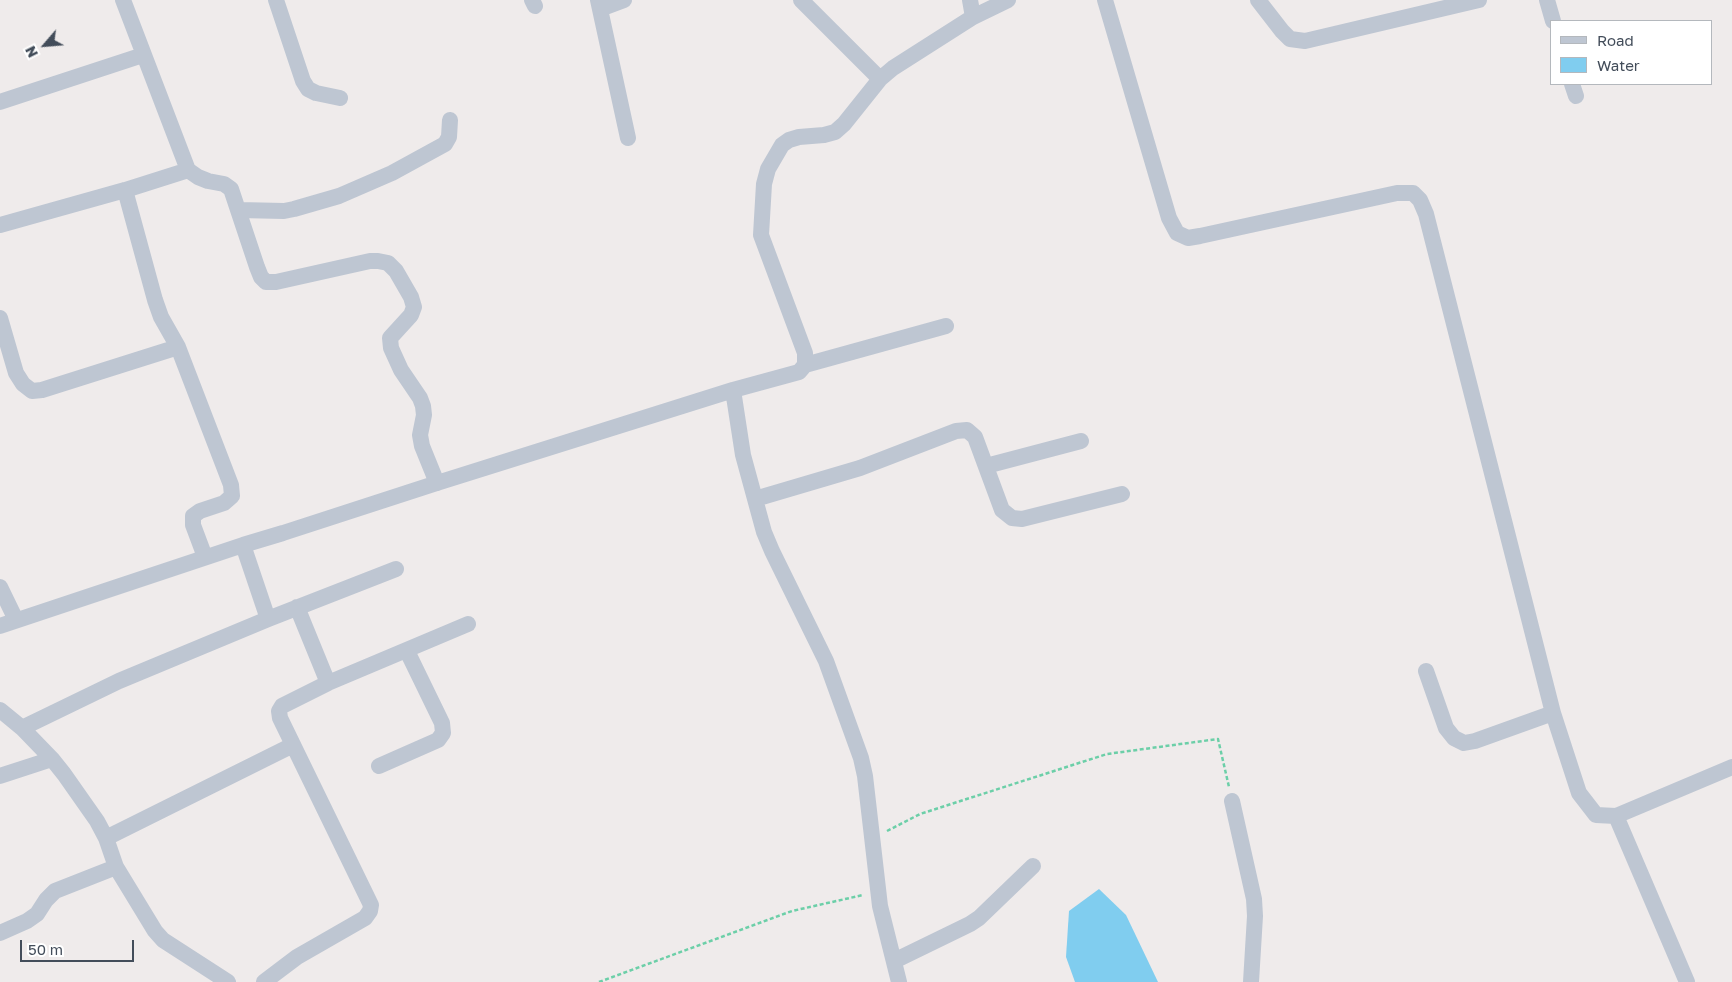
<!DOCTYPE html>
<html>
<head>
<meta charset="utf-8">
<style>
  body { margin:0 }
  #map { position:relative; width:1732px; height:982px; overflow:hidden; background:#efebeb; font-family:"Golos Text",sans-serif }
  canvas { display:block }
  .legend { position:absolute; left:1550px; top:20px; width:162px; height:65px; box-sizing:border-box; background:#fff; border:1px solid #b4b8bd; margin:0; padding:6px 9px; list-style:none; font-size:15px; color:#434d5a }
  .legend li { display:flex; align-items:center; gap:10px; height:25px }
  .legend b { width:25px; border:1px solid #b4b8bd }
  .north { position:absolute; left:20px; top:20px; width:50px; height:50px; -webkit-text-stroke:4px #fff; paint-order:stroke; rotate:243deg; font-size:14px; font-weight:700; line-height:20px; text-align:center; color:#434d5a }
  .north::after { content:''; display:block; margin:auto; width:18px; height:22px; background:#434d5a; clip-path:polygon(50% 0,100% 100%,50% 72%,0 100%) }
  .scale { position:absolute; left:20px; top:940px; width:114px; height:22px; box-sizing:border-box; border:2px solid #434d5a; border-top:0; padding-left:6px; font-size:15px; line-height:18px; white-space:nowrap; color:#434d5a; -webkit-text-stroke:4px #fff; paint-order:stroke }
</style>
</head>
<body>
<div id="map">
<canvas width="1732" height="982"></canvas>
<ul class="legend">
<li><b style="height:6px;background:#bec6d2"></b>Road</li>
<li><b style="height:14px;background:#80cdef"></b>Water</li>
</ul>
<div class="north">N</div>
<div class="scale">50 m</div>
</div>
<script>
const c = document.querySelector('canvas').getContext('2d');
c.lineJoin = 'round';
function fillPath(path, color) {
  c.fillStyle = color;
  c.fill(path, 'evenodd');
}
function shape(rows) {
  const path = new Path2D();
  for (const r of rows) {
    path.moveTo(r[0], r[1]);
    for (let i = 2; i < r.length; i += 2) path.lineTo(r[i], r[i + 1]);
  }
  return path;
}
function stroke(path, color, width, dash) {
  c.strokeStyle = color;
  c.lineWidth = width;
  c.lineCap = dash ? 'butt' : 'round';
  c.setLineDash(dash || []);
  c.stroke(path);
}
fillPath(shape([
  [1099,889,1126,915,1158,982,1075,982,1066,957,1069,911]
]), '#80cdef');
stroke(shape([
  [887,831,920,814,1107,754,1218,739,1229,787],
  [599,982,792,911,863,895]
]), '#6ccfa8', 2.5, [4, 2.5]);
stroke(shape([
  [123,0,188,170],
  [276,0,303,81,308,89,316,93,340,98],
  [532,0,535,6],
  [598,0,628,138],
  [801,0,880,79],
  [970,0,973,17],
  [1105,0,1169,218,1177,233,1188,238,1200,236,1397,193,1413,193,1420,200,1426,214,1553,713,1579,793,1596,815,1616,816,1732,767],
  [1258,0,1282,31,1290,39,1305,41,1479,0],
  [1547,0,1553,21],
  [600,9,624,0],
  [1572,84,1576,96],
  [0,102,143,55],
  [125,190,155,300,161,317,178,347,231,485,232,496,224,503,200,511,193,516,193,525,205,557],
  [239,210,284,211,294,209,339,196,392,173,445,144,449,137,450,120],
  [0,225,125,190,188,170,198,177,208,181,224,184,231,189,257,267,261,277,266,282,276,282,370,261,378,261,388,263,396,271,411,297,414,307,411,315,390,338,391,348,401,370,420,398,423,406,424,415,420,435,422,446,437,483],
  [0,318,16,373,23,384,32,391,42,390,178,347],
  [805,365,946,326],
  [733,390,743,455,764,532,772,551,826,661,861,758,865,776,880,906,899,982],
  [986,466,1081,441],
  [755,499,860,468,956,431,967,430,975,437,1002,510,1012,518,1022,519,1122,494],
  [243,545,268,619],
  [0,587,16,620],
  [297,607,328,683],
  [0,626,243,545,283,533,437,483,733,390,799,372,805,365,805,353,761,235,764,184,768,169,782,145,789,140,799,137,824,135,835,132,844,124,880,79,893,68,973,17,1008,0],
  [1426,671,1446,728,1454,738,1464,743,1475,741,1553,713],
  [0,710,22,728,52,759,64,774,97,821,106,838,116,867,155,931,163,940,228,982],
  [22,728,119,681,268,619,396,569],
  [379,766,438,740,443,733,442,723,407,651],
  [0,776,52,759],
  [1232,801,1254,899,1255,916,1251,982],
  [1616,816,1687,982],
  [106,838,293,745],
  [0,933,27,921,37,914,46,900,55,891,116,867],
  [894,961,970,924,979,918,1033,866],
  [264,982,297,957,365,918,370,911,371,905,280,718,279,711,282,706,328,683,468,624]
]), '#bec6d2', 16);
</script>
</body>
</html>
